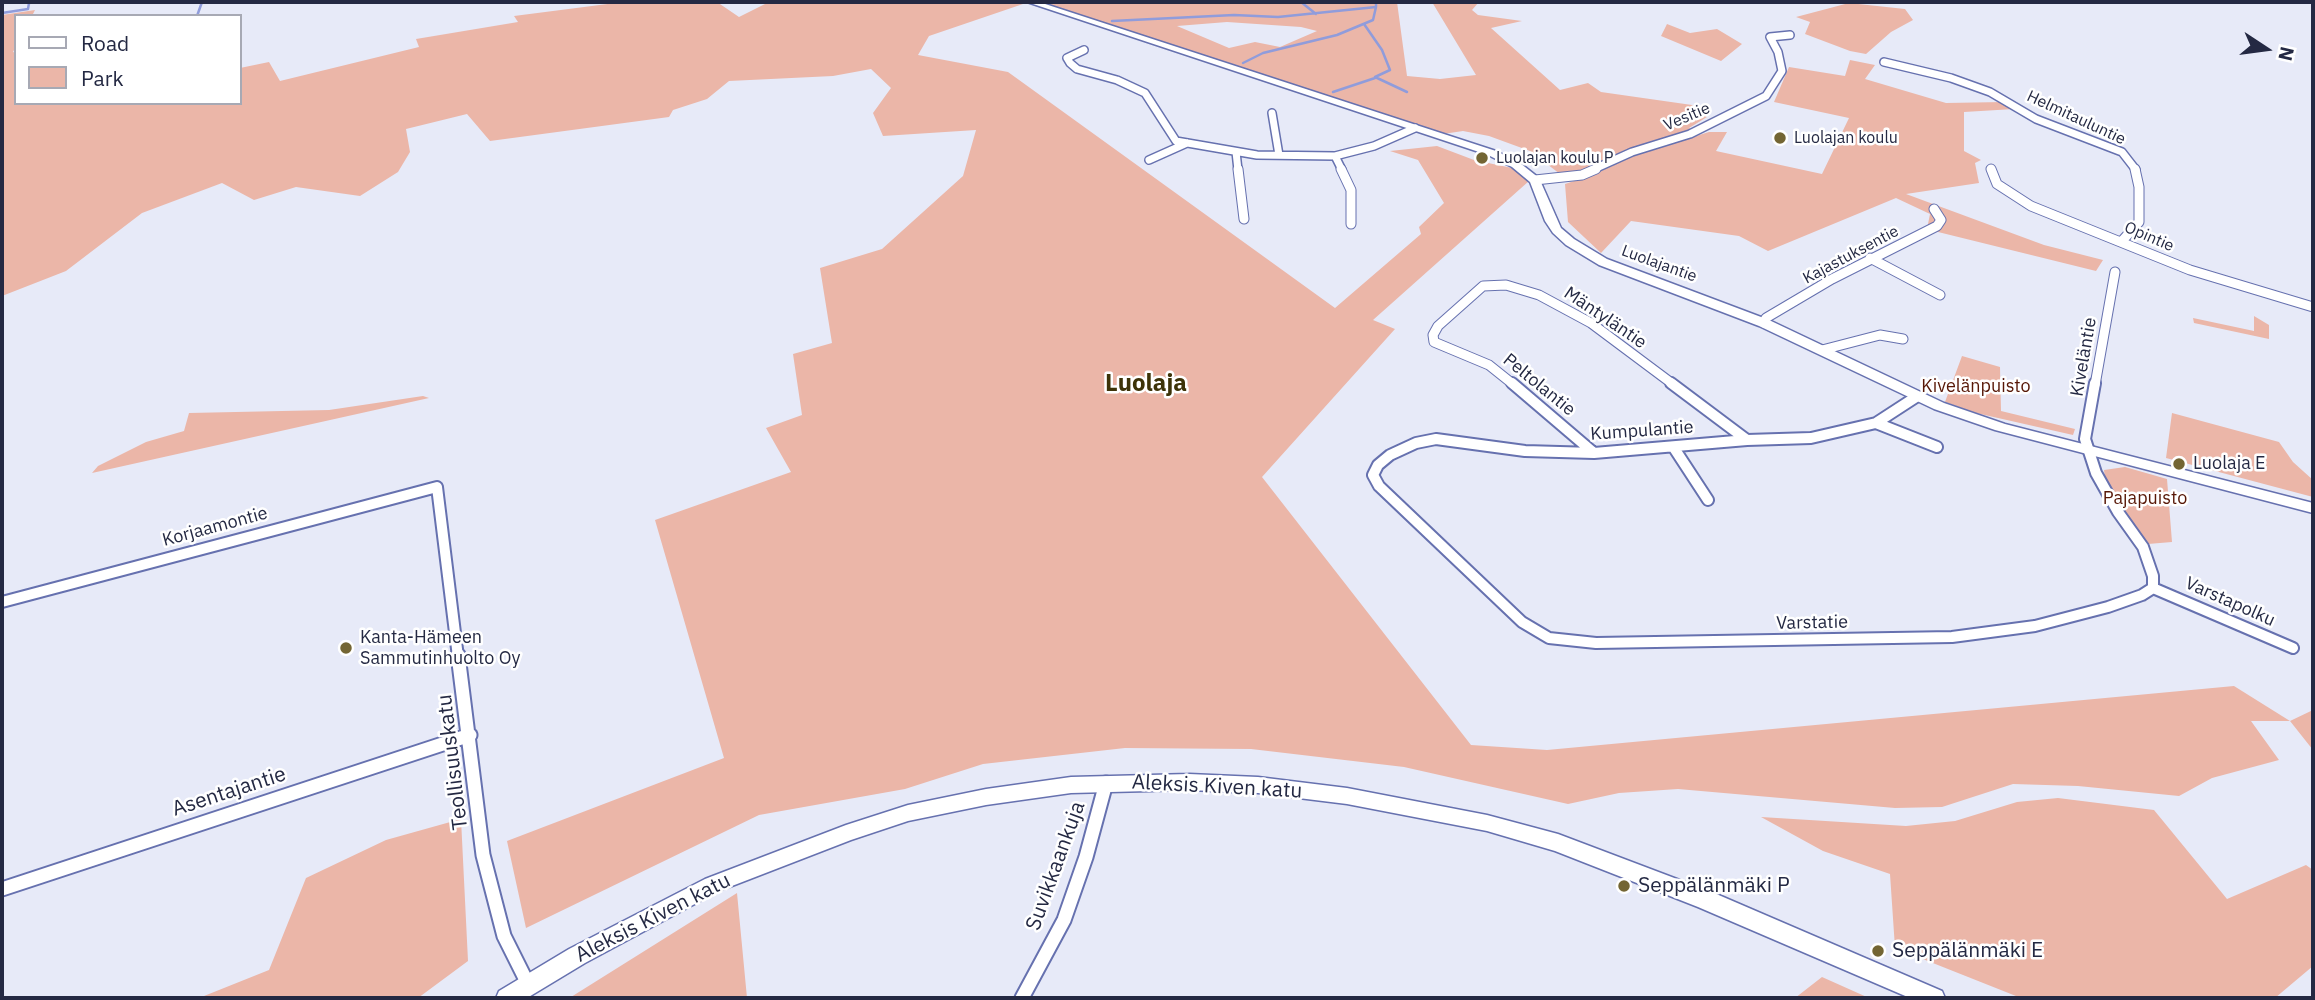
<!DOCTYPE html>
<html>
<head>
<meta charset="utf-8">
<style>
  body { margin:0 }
  #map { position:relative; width:2315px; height:1000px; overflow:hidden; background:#e7eaf8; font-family:"IBM Plex Sans",sans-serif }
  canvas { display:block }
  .frame { position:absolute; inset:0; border:4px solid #242943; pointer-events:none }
  .legend { position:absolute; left:14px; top:14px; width:228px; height:91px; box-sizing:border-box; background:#fff; border:2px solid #a7a9b4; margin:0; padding:9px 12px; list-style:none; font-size:21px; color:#242943 }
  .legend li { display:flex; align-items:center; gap:14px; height:35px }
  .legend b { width:35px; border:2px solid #a7a9b4 }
  .north { position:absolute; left:2231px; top:14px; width:70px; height:70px; -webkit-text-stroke:5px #fff; paint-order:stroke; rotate:103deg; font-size:19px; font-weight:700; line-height:28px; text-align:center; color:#242943 }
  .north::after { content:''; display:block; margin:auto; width:24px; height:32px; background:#242943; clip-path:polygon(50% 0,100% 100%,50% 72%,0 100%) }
</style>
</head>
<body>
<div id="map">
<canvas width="2315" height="1000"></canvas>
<div class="frame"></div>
<ul class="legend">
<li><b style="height:9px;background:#fff"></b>Road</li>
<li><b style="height:19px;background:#ebb6a8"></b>Park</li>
</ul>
<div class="north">N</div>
</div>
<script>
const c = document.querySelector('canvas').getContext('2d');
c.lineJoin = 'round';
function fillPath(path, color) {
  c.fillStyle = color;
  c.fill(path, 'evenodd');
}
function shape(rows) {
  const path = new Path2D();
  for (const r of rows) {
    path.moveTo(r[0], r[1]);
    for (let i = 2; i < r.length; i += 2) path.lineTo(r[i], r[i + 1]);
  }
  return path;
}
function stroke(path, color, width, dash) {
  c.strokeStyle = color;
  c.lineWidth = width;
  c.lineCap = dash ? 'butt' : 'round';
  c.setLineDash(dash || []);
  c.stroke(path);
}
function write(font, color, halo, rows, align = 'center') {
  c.font = font + ' "IBM Plex Sans",sans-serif';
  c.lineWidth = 5;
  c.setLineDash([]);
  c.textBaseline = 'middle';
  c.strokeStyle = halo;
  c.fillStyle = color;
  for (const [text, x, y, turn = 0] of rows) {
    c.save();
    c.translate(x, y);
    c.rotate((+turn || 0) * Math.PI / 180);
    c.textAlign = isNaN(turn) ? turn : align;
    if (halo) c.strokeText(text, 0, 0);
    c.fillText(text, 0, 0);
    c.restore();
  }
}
fillPath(shape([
  [623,2,717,2,739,17,769,2,1023,4,929,36,918,55,1008,72,1335,308,1421,234,1419,227,1444,203,1418,160,1390,151,1437,146,1474,160,1512,168,1529,181,1373,320,1395,329,1262,477,1471,745,1547,750,2234,686,2290,721,2313,710,2313,750,2290,721,2251,721,2279,760,2212,778,2179,796,2078,786,2013,784,1942,807,1895,808,1678,789,1619,793,1568,804,1404,767,1251,749,1125,748,983,764,905,789,759,815,526,928,507,841,724,758,655,520,791,472,766,428,802,415,793,354,832,343,820,268,882,249,963,176,976,130,883,136,873,113,891,88,871,69,833,76,729,81,707,99,673,110,669,117,490,141,467,114,406,129,410,152,398,172,360,196,296,187,254,200,222,183,142,213,66,271,2,296,2,15,35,10,32,16,16,16,16,46,13,52,16,53,16,103,240,103,240,68,269,62,280,81,419,47,416,39,518,22,514,16],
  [1049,2,1397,2,1407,76,1440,79,1476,75,1432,2,1479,2,1472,10,1478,15,1522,21,1491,28,1560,90,1588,83,1601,92,1692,105,1707,117,1689,128,1694,131,1625,150,1592,169,1572,175,1560,174,1530,151,1489,136,1463,131,1443,134,1050,5],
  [1227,22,1301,27,1317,31,1280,47,1255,42,1229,48,1177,26],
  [1849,3,1905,9,1913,20,1891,32,1866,54,1850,51,1805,34,1810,22,1796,17],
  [1667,24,1690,33,1717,29,1742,44,1721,61,1661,36],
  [1850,60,1875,65,1865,79,1946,103,2004,102,2014,109,1964,112,1964,151,1981,160,1975,163,1979,183,1906,194,2044,245,2103,260,2096,271,1934,231,1927,229,1930,214,1896,198,1768,251,1739,236,1631,221,1601,253,1568,222,1565,184,1595,174,1634,155,1709,132,1727,132,1716,151,1822,174,1849,118,1774,102,1789,67,1845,76],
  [2254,316,2269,325,2269,339,2194,323,2193,318,2254,331],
  [1962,356,2000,367,2001,411,2075,429,2073,435,1976,413,1945,402],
  [423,396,429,398,92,473,98,466,146,442,184,431,189,413,329,410],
  [2172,413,2279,442,2293,462,2313,480,2313,497,2166,458],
  [2125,467,2167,479,2172,542,2148,544,2126,513,2105,479,2104,470],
  [2058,798,2154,810,2227,899,2306,865,2313,870,2313,966,2275,998,2021,998,1895,948,1890,874,1823,851,1761,817,1906,826,1955,821,2017,802],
  [461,819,468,961,418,998,199,998,269,970,306,878,386,840],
  [737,893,747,998,569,998,571,997],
  [1822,977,1869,998,1795,998]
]), '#ebb6a8');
stroke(shape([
  [1301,2,1316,14],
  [2,13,28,9,29,3,37,2],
  [197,16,202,2],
  [1112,21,1234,15,1278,17,1376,7,1376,2],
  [1364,24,1382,50,1390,70,1375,77,1407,92],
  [1243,63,1263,53,1337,35,1373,20,1376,7],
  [1333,92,1375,78]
]), '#909cdb', 2.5);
const streetFar3 = shape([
  [1084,50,1067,58,1070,63,1077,69,1117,80,1145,93,1176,141,1257,155,1335,156,1374,146,1415,128],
  [1884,62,1951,78,1990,92,2036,119,2122,152,2136,170],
  [1272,113,1279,155],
  [1236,152,1238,170],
  [1335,156,1342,170],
  [1149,160,1187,143],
  [1592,170,1632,152,1690,134,1766,96,1782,71,1778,52,1770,37,1790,35]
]);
const streetFar2 = shape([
  [1238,169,1244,219],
  [1341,169,1351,190,1351,224],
  [1991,169,1997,184,2031,206,2190,270,2313,307],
  [1535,180,1582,175,1596,169],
  [2122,241,2139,222,2139,187,2135,169],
  [1870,258,1940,295],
  [1764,323,1766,318,1832,279,1937,226,1941,220,1934,209],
  [1822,350,1880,335,1903,339],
  [1514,385,1489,365,1434,342,1433,335,1438,326,1483,286,1506,285,1539,295,1591,323,1674,385],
  [2095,385,2115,272]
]);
const streetFar1 = shape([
  [1512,383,1594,453],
  [1671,383,1747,440],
  [1916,397,1876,423,1811,438,1747,440,1594,453,1525,451,1436,439,1416,443,1390,455,1378,465,1373,475,1379,486,1522,622,1549,638,1596,643,1952,637,2035,626,2108,607,2142,595,2153,588,2153,576,2143,547,2118,512,2096,473,2085,439,2095,383],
  [1876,423,1937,447],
  [1674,448,1708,500],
  [2153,588,2293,648],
  [2,602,437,487,458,657]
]);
const street = shape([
  [458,655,483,855,504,936,528,984],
  [2,889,470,735],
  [1022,998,1064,920,1086,857,1106,783]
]);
const secondary = shape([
  [1027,2,1039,2,1496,151,1520,163,1539,178,1561,228,1574,239,1607,259,1769,320,1944,403,2005,424,2313,503,2313,513,1995,430,1934,409,1759,326,1599,265,1566,245,1553,233,1545,221,1530,182,1512,167,1488,155,1027,2],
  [1189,774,1258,777,1347,788,1487,815,1558,834,1714,893,1942,991,1945,998,1910,998,1698,907,1555,851,1487,831,1347,804,1258,793,1189,790,1071,793,986,805,908,821,851,840,719,891,585,963,527,998,496,998,499,991,569,949,705,879,846,825,908,805,986,789,1071,777,1189,774]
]);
stroke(streetFar3, '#6671af', 10);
stroke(streetFar2, '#6671af', 11);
stroke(streetFar1, '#6671af', 14);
stroke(street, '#6671af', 17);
stroke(secondary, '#6671af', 3);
stroke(streetFar3, '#fff', 7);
stroke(streetFar2, '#fff', 9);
stroke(streetFar1, '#fff', 10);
stroke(street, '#fff', 13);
fillPath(secondary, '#fff');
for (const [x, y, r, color] of [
  [1780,138,7,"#736533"],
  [1482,158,7,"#736533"],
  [2179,464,7,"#736533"],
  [346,648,7,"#736533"],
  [1624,886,7,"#736533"],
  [1878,951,7,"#736533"]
]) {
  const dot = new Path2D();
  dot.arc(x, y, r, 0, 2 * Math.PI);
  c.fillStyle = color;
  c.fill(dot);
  stroke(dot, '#fff', 2.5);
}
write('16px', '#242943', '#fff', [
  ["Vesitie",1687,117,-23],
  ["Helmitauluntie",2076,118,25],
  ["Opintie",2149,237,23],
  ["Kajastuksentie",1851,255,-28],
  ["Luolajantie",1659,264,20]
]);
write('16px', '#242943', '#fff', [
  ["Luolajan koulu",1794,138],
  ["Luolajan koulu P",1496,158]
], 'left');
write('18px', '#242943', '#fff', [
  ["Mäntyläntie",1605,318,34],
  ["Kiveläntie",2084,357,-80],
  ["Peltolantie",1539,385,39],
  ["Kumpulantie",1642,431,-4],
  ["Korjaamontie",215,527,-15],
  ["Varstapolku",2230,602,24],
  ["Varstatie",1812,623,-1]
]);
write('18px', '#571706', '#fff', [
  ["Kivelänpuisto",1976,387],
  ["Pajapuisto",2145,499]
]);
write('18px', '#242943', '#fff', [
  ["Luolaja E",2193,464],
  ["Kanta-Hämeen",360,638],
  ["Sammutinhuolto Oy",360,659]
], 'left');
write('21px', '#242943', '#fff', [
  ["Teollisuuskatu",453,762,-97],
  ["Aleksis Kiven katu",1217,787,3],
  ["Asentajantie",229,792,-18],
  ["Suvikkaankuja",1056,866,-70],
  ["Aleksis Kiven katu",653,918,-27]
]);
write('21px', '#242943', '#fff', [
  ["Seppälänmäki P",1638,886],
  ["Seppälänmäki E",1892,951]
], 'left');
write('bold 24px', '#3d3308', '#fff', [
  ["Luolaja",1146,384]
]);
</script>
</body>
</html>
